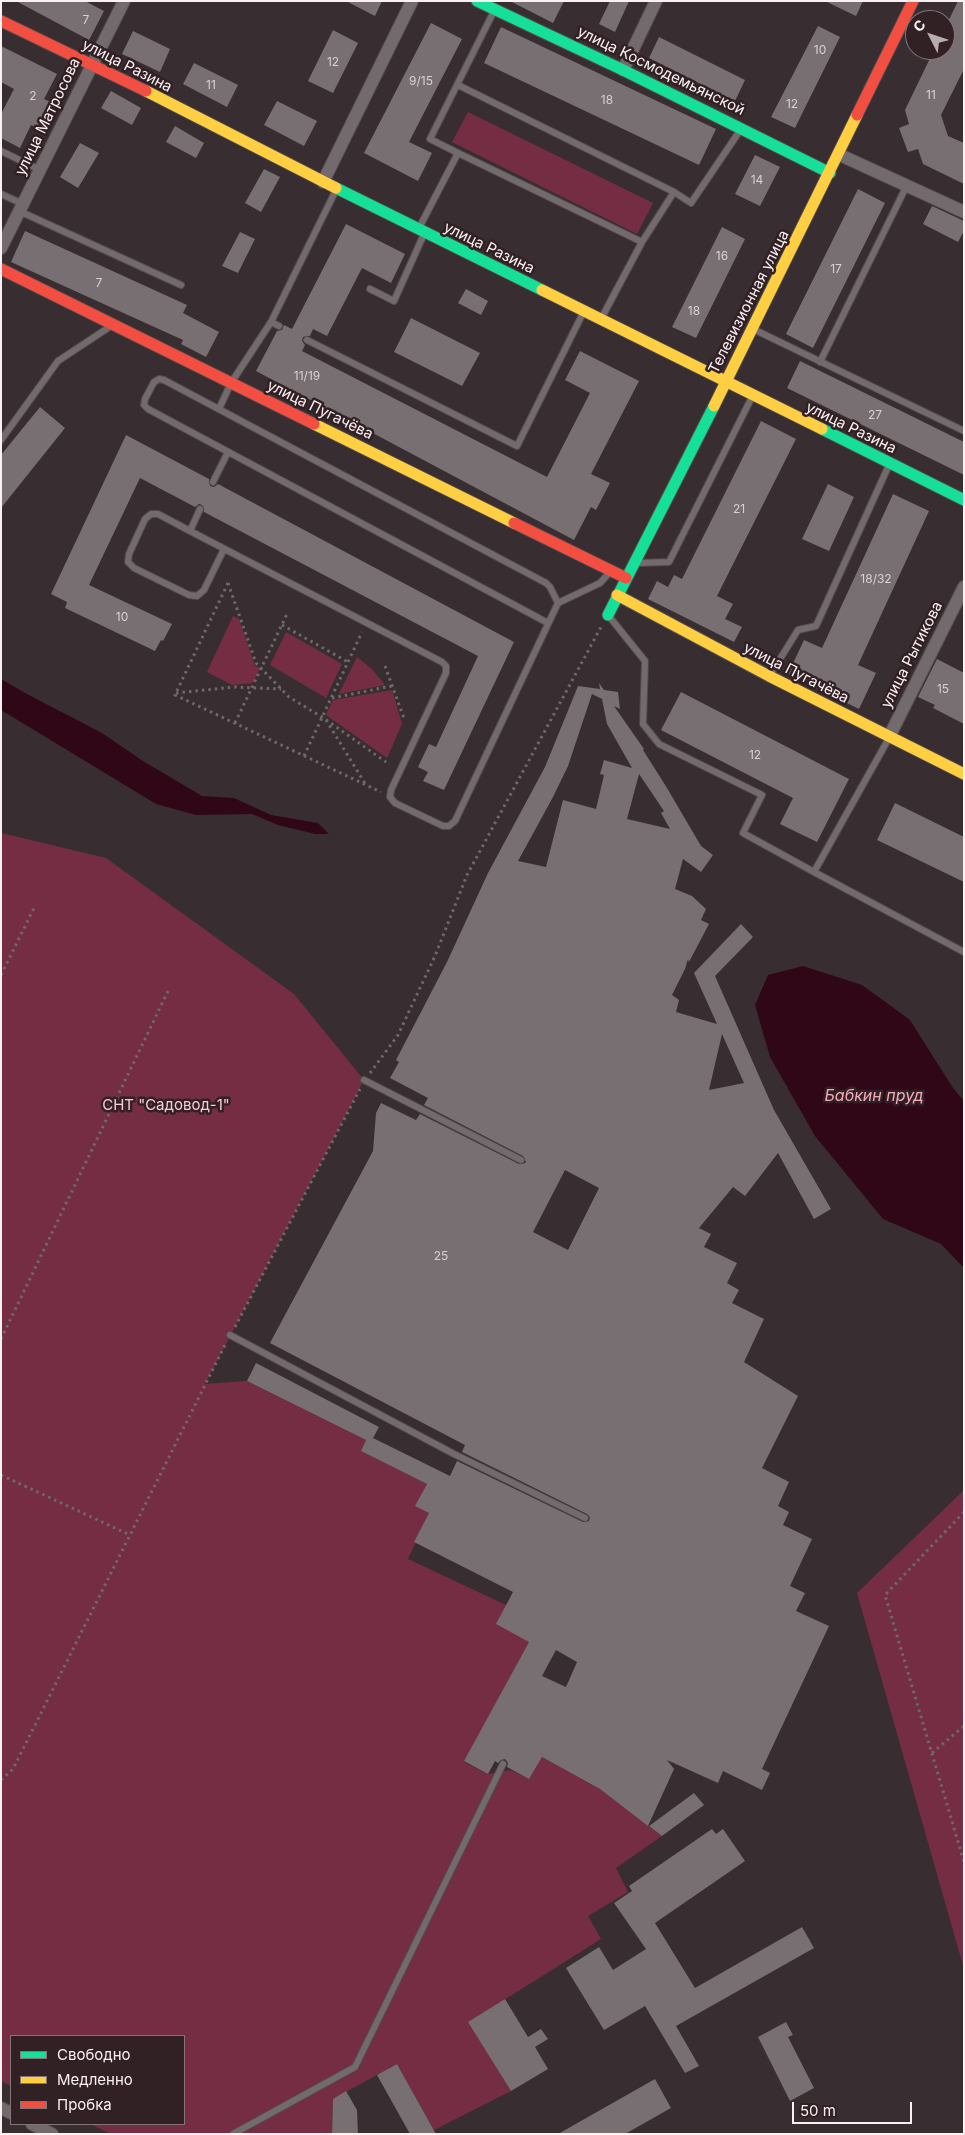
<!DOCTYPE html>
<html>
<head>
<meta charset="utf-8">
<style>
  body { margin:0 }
  #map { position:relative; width:965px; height:2135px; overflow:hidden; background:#382e31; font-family:Inter,sans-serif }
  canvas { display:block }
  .frame { position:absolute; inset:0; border:2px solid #fbf0f2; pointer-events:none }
  .legend { position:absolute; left:10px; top:2035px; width:175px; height:90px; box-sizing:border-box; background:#312125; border:1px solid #827477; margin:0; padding:6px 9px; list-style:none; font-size:15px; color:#fbf0f2 }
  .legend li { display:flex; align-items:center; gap:10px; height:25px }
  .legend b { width:25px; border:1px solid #827477 }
  .north { position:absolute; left:905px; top:10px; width:50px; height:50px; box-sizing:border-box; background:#312125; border:1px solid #827477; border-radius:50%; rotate:311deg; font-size:14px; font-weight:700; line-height:20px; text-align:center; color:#fbf0f2 }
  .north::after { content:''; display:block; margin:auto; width:18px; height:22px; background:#b7acae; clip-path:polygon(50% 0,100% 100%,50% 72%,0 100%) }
  .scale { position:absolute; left:792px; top:2102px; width:120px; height:22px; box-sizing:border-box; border:2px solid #fbf0f2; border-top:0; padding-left:6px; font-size:15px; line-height:18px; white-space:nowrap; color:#fbf0f2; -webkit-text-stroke:4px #312125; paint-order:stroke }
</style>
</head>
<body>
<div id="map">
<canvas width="965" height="2135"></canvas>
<div class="frame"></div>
<ul class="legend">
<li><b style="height:6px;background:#16e098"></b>Свободно</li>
<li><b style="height:6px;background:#ffcf43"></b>Медленно</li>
<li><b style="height:6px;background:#f24e42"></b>Пробка</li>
</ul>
<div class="north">С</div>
<div class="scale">50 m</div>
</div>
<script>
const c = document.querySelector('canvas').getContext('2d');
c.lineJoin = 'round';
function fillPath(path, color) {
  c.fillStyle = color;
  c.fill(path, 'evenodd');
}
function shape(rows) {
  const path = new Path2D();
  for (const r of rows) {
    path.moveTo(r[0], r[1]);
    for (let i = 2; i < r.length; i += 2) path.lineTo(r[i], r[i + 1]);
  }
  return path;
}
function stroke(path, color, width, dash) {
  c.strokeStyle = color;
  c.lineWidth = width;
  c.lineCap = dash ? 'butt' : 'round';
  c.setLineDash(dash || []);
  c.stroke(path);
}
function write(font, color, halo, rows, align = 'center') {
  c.font = font + ' Inter,sans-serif';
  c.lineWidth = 5;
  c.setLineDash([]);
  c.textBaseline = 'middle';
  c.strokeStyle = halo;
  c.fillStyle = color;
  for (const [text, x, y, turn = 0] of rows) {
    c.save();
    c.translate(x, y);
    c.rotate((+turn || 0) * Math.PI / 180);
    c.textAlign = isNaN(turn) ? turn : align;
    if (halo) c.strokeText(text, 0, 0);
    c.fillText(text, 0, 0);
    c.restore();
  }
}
fillPath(shape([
  [468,112,653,203,637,234,452,142],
  [233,616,239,619,255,666,260,668,253,683,232,685,207,672],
  [286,632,342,664,326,698,270,665],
  [357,657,372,669,385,685,339,694],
  [392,690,402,724,387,758,326,715,333,700],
  [1,833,106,858,294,994,364,1080,205,1384,247,1381,366,1440,361,1451,427,1484,416,1506,429,1513,408,1559,506,1605,529,1642,464,1762,488,1774,511,1770,529,1779,542,1757,600,1789,662,1836,616,1868,628,1892,588,1916,601,1939,469,2022,511,2091,434,2130,397,2064,333,2099,332,2134,111,2134,90,2124,184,2124,184,2036,11,2036,11,2086,1,2081],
  [964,1490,964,1969,857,1593]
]), '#752d44');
fillPath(shape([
  [1,679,25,693,102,733,143,761,202,796,234,798,271,815,318,823,329,834,315,834,278,825,252,814,196,815,156,804,1,710],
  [803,966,862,985,910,1020,953,1088,964,1101,964,1268,941,1244,883,1219,815,1136,770,1057,755,1005,768,975]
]), '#300716');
fillPath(shape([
  [16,1,85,1,104,11,89,40],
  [346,1,382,1,375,16],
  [510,1,564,1,553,23],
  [610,1,629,1,615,32,599,24],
  [825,1,863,1,856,16],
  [958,1,964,1,964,69,941,115,948,136,964,143,964,184,923,164,918,149,908,152,899,128,909,124,905,110,934,50,945,50,945,28],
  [431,23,462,39,409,142,432,153,418,181,364,153],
  [818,26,840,37,795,128,771,117],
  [501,27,716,129,699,165,484,63],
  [333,30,358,43,333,93,308,81],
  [133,31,170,49,160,72,122,54],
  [659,37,745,80,735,101,649,58],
  [1,46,57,74,44,99,53,103,40,129,31,125,20,148,1,138,1,114,14,89,1,82],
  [194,63,238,85,227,107,183,84],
  [111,91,141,108,132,125,101,108],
  [277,101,317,121,304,146,264,125],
  [175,126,204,143,196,158,166,142],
  [80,143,99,153,78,188,60,177],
  [755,155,780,167,760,206,735,194],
  [264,169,280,177,261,212,245,203],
  [858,189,885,203,813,348,786,334],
  [932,206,964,221,964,231,958,242,923,224],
  [346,224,405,254,391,283,362,268,327,336,313,329,310,336,303,337,302,341,305,345,302,351,547,477,590,393,565,380,580,351,639,381,591,474,610,483,596,510,591,507,574,540,256,371,277,331,282,330,284,325,292,329],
  [722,227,745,239,696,338,672,327],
  [25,231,187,305,183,313,219,332,206,357,181,344,183,340,11,262],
  [240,232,255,239,238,273,222,266],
  [466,289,488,301,481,315,458,303],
  [411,318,480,353,462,386,394,352],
  [800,361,964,442,964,475,787,388],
  [40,407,65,428,1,508,1,455],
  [761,421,796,439,717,596,733,604,725,619,742,627,734,642,648,599,657,581,668,587,674,575,682,579],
  [126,435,209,479,210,486,214,487,218,484,514,642,444,790,423,781,428,772,418,767,429,744,436,747,478,656,204,512,202,505,199,504,195,507,140,478,89,585,172,624,163,641,161,640,155,651,65,608,67,602,51,594],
  [828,484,854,497,829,551,802,539],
  [893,494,929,511,858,665,876,673,859,709,788,674,804,640,822,648],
  [937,659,964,673,964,724,933,708,935,705,918,697],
  [599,683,604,690,618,692,620,709,614,706,644,749,643,750,667,788,701,846,713,855,701,872,683,859,675,889,692,896,706,909,701,920,709,924,689,962,688,959,685,969,672,995,679,1000,676,1012,717,1024,694,973,741,924,753,937,715,976,774,1110,831,1209,814,1219,778,1153,745,1196,733,1187,699,1228,711,1234,704,1247,737,1263,727,1283,739,1290,732,1303,764,1319,744,1362,798,1396,762,1468,789,1482,778,1506,789,1512,783,1525,812,1539,790,1586,805,1593,796,1611,829,1626,762,1769,770,1773,762,1790,723,1771,718,1783,667,1760,674,1769,648,1826,600,1789,542,1757,529,1779,507,1767,508,1763,505,1759,501,1760,498,1763,495,1761,488,1774,464,1761,529,1642,496,1624,513,1592,414,1542,429,1513,415,1506,427,1484,361,1451,366,1440,247,1381,256,1363,379,1427,373,1438,450,1476,457,1461,583,1522,589,1521,590,1517,587,1514,462,1452,465,1445,270,1343,373,1151,376,1113,381,1103,416,1120,420,1114,519,1164,523,1164,526,1162,523,1156,424,1105,428,1098,390,1078,399,1062,396,1060,447,962,488,873,545,767,578,686,600,689],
  [592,694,602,699,607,724,632,768,604,760,600,774,604,775,596,809,563,800,546,867,518,861,553,797,568,766],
  [639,774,664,811,661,813,670,829,627,819],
  [722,1034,744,1083,709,1090],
  [565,1170,599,1188,568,1250,533,1232],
  [556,1650,577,1662,566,1687,542,1676],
  [681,692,849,779,817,842,780,824,793,798,661,730],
  [895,803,964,837,964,882,877,840],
  [694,1793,704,1805,662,1836,649,1826],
  [712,1829,716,1834,723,1829,745,1861,655,1923,695,1988,802,1927,814,1948,676,2026,699,2066,685,2073,645,2006,604,2030,566,1968,599,1947,613,1970,646,1949,614,1903,632,1891,629,1886],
  [505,1999,528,2037,541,2029,548,2039,535,2047,548,2069,511,2091,468,2022],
  [786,2022,793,2035,788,2037,814,2088,790,2101,758,2037],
  [397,2064,436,2134,410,2134,377,2075],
  [655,2079,671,2108,625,2134,558,2134],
  [346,2091,357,2110,358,2134,332,2134,333,2099]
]), '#786f72');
const lane = shape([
  [458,85,674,192,691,203,741,129],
  [1,151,40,170],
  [458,153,430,139,494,11],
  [1,194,23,204],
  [19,211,181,285],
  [419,228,458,153,642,242],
  [370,289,394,301,424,234],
  [601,319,642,242,674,192],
  [279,326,271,322,336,190],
  [753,329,964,431],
  [307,340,517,446,583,313],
  [820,362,907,185],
  [219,409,231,383,271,322],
  [1,440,58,361,111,326],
  [213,482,228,452],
  [200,509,190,531,442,662,446,666,446,673,391,790,390,797,395,803,443,826,449,826,455,821,558,603,600,583,610,572],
  [190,531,158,514,151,514,145,519,129,554,128,562,134,568,189,595,197,596,204,590,224,549],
  [637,563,669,562,752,397],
  [608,615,645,661,643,724,659,744,762,795,743,833,814,872],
  [548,623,148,409,144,405,145,399,154,382,159,379,164,380,546,583,550,587,558,603],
  [770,675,798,630,816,626,889,465],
  [889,738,814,872,964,952],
  [364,1080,521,1160],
  [230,1335,454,1454,585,1518],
  [233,2134,355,2067,503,1764]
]);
const street = shape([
  [623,70,656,1],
  [840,155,964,212],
  [323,182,412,1],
  [1,248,124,1],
  [889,737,964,587],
  [1,2108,11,2113],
  [32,2124,52,2134]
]);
const fast = shape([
  [477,1,623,70,830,173],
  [336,188,542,290],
  [822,429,964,500],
  [608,615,714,406]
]);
const slow = shape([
  [146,91,336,188],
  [542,290,822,429],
  [714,406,857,115],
  [314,424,514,523],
  [617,595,769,676,964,774]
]);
const jam = shape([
  [1,21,146,91],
  [857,115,913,1],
  [1,269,314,424],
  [514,523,626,578]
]);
stroke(lane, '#534b4d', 8);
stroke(street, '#534b4d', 14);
stroke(fast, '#534b4d', 13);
stroke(slow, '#534b4d', 13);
stroke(jam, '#534b4d', 13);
stroke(shape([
  [228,583,175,695,381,792],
  [228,583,256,663,289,697,325,719,386,762],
  [282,625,348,662],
  [385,666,405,721],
  [176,693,234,687,281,689],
  [332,698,392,686],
  [326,720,366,785],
  [235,723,287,614],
  [304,756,362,632],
  [1,975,35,906],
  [370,1073,398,1035,435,956,467,875,601,627],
  [235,1327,360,1089],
  [1,1339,169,989],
  [1,1475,130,1535],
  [964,1512,885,1595,964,1862],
  [932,1753,964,1726],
  [1,1780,13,1769,226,1343]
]), '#6e6869', 3, [2.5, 4]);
stroke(lane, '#726a6c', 6);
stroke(street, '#726a6c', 12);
stroke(fast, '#16e098', 11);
stroke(slow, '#ffcf43', 11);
stroke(jam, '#f24e42', 11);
write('12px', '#dad0d2', null, [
  ["7",86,20],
  ["10",820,50],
  ["12",333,62],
  ["9/15",421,81],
  ["11",211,85],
  ["11",931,95],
  ["2",33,96],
  ["18",607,100],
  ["12",792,104],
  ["14",757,180],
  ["16",722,256],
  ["17",836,269],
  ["7",99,283],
  ["18",694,311],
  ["11/19",307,376],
  ["27",875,415],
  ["21",739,509],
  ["18/32",876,579],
  ["10",122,617],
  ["15",943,689],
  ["12",755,755],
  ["25",441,1256]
]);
write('15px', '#fbf0f2', '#312125', [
  ["улица Разина",127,66,27],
  ["улица Космодемьянской",661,71,26],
  ["улица Матросова",48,117,-64],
  ["улица Разина",489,248,26],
  ["Телевизионная улица",749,302,-63],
  ["улица Пугачёва",320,410,26],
  ["улица Разина",851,428,26],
  ["улица Рытикова",912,655,-63],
  ["улица Пугачёва",796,673,27]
]);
write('15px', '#fdc9d4', '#312125', [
  ["СНТ \"Садовод-1\"",166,1105]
]);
write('italic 16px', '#f7abbd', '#312125', [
  ["Бабкин пруд",874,1096]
]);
</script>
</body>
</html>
